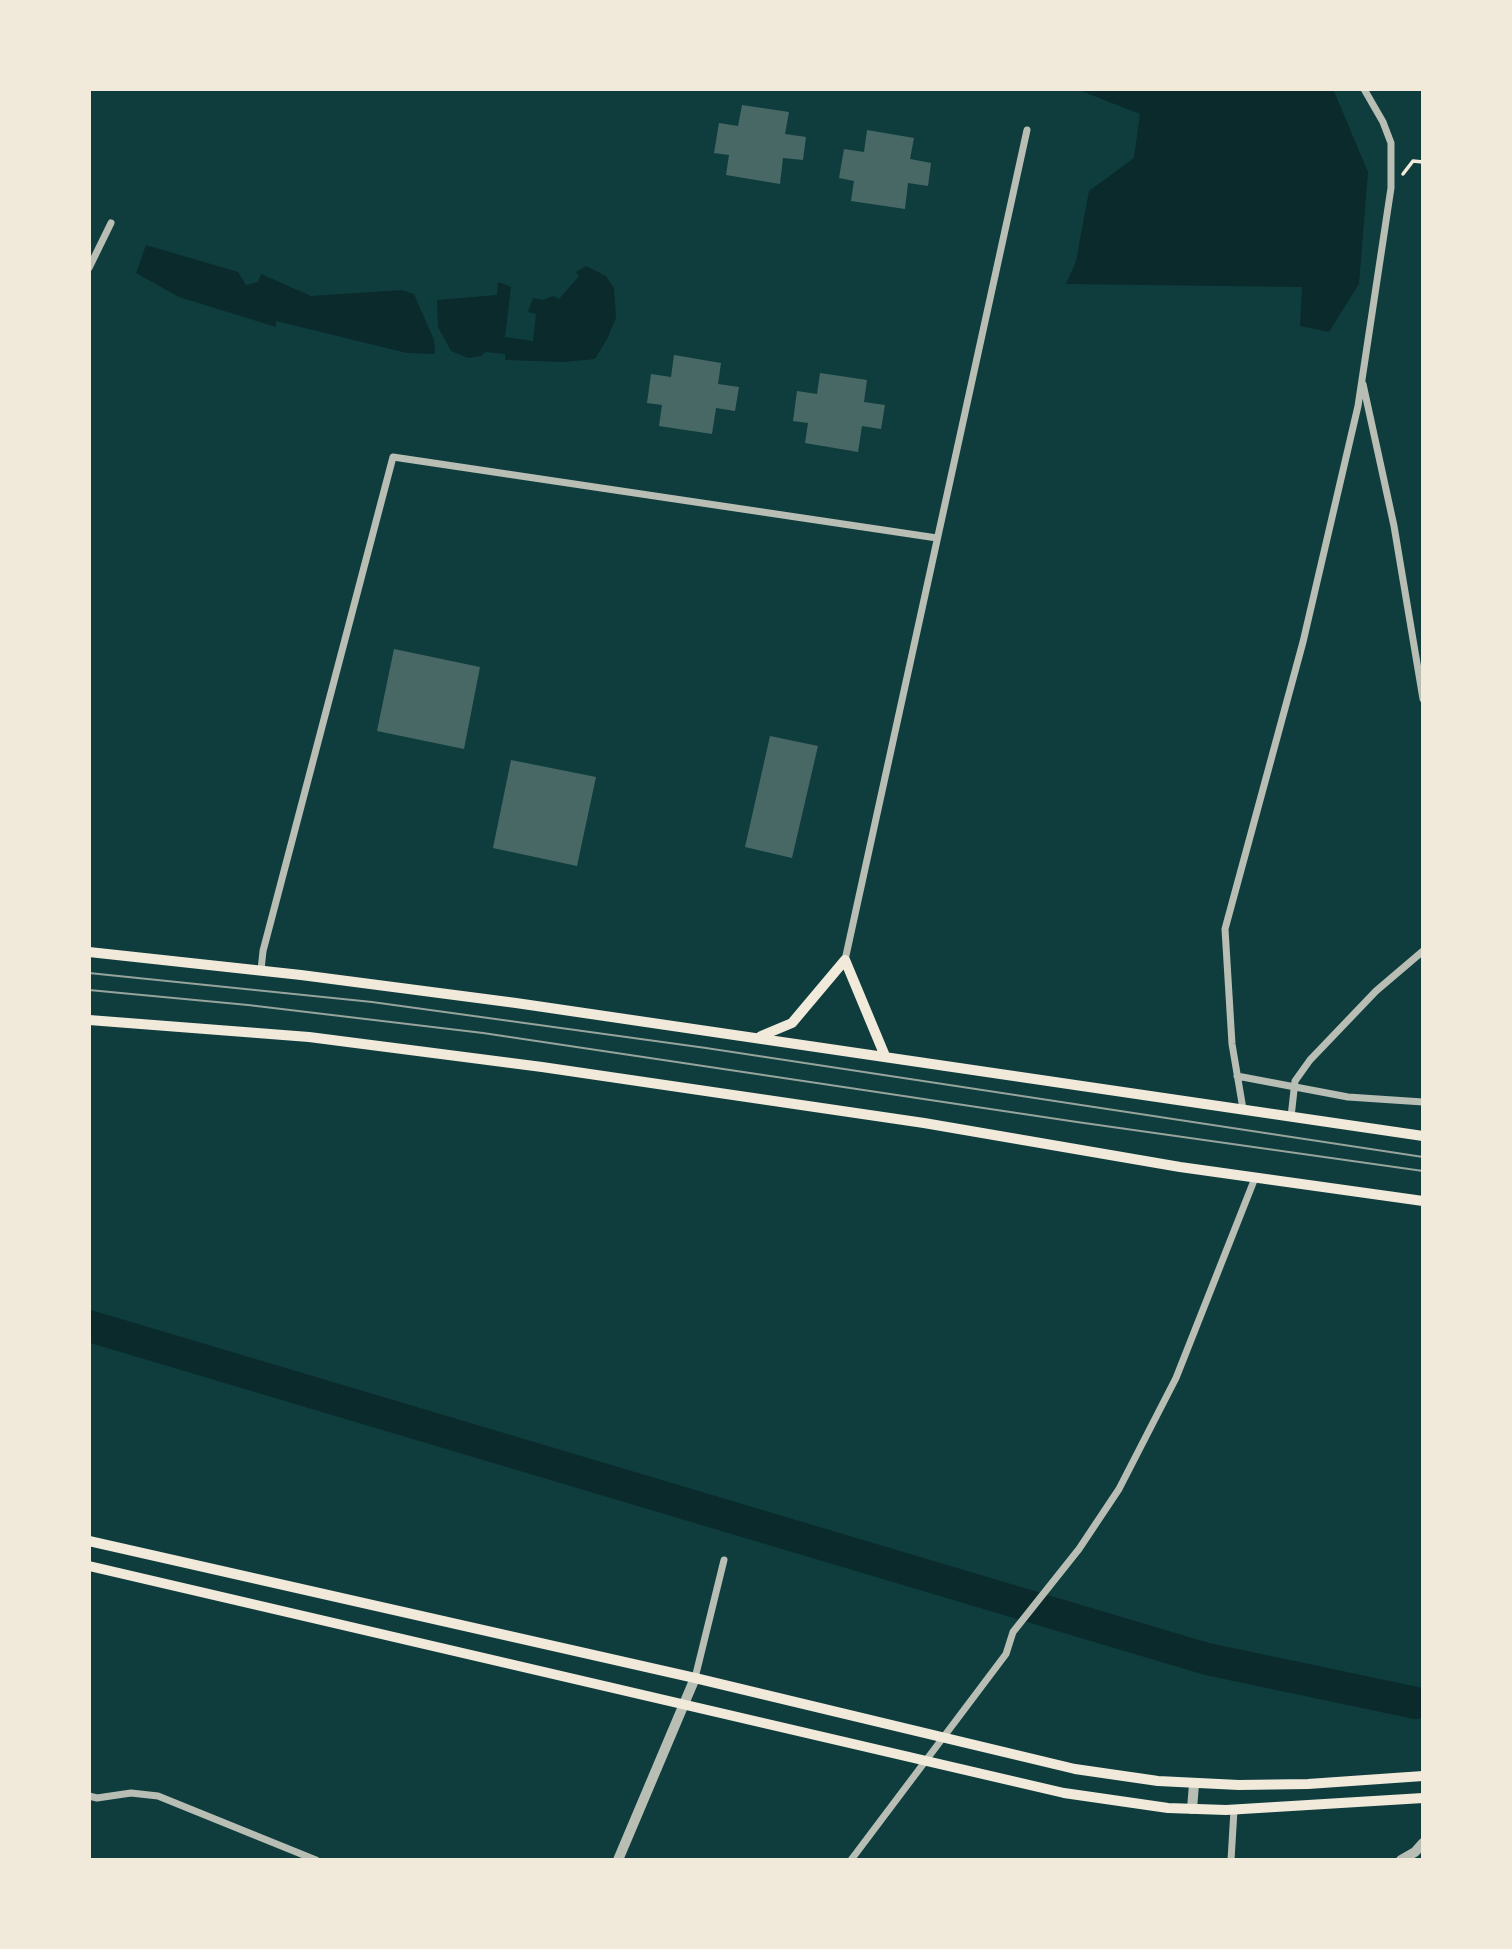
<!DOCTYPE html>
<html>
<head>
<meta charset="utf-8">
<style>
  body { margin:0 }
  #map { position:relative; width:1512px; height:1949px; overflow:hidden; background:#0f3d3e; font-family:Karla,sans-serif }
  canvas { display:block }
  .frame { position:absolute; inset:0; border:91px solid #f1e9da; pointer-events:none }
</style>
</head>
<body>
<div id="map">
<canvas width="1512" height="1949"></canvas>
<div class="frame"></div>
</div>
<script>
const c = document.querySelector('canvas').getContext('2d');
c.lineJoin = 'round';
function fillPath(path, color) {
  c.fillStyle = color;
  c.fill(path, 'evenodd');
}
function shape(rows) {
  const path = new Path2D();
  for (const r of rows) {
    path.moveTo(r[0], r[1]);
    for (let i = 2; i < r.length; i += 2) path.lineTo(r[i], r[i + 1]);
  }
  return path;
}
function stroke(path, color, width, dash) {
  c.strokeStyle = color;
  c.lineWidth = width;
  c.lineCap = dash ? 'butt' : 'round';
  c.setLineDash(dash || []);
  c.stroke(path);
}
fillPath(shape([
  [1076,89,1333,89,1368,172,1359,284,1329,332,1300,326,1302,287,1066,284,1076,261,1089,191,1134,158,1140,114],
  [146,245,238,272,246,285,258,282,261,274,311,296,402,290,414,294,434,340,435,354,407,353,276,321,276,327,179,297,136,273],
  [586,266,606,276,614,288,616,318,607,339,595,359,563,362,505,360,505,354,485,352,481,356,468,358,451,351,438,327,437,300,497,295,498,282,511,287,505,337,533,341,536,314,528,312,533,298,543,300,553,296,559,299,579,276,576,272]
]), '#0a2a2b');
stroke(shape([
  [89,1326,1207,1659,1416,1703]
]), '#0a2a2b', 32);
fillPath(shape([
  [742,105,789,112,785,134,806,137,803,160,783,158,780,184,726,175,729,155,714,153,719,123,738,126],
  [867,130,914,138,910,159,931,163,928,186,908,183,905,209,851,201,854,181,839,178,844,149,864,152],
  [674,355,721,363,718,384,739,387,735,411,716,408,712,434,659,426,662,405,647,403,651,374,671,377],
  [820,373,867,380,864,402,885,405,881,429,862,426,858,452,805,443,808,423,793,421,797,391,817,394],
  [394,649,480,667,464,749,377,731],
  [770,736,818,746,792,858,745,847],
  [511,760,596,777,577,866,493,848]
]), '#486865');
stroke(shape([
  [1403,174,1413,161,1423,162]
]), '#f1e9da', 3.5);
stroke(shape([
  [89,268,111,223],
  [1363,384,1394,526,1423,699],
  [845,960,1027,130],
  [261,970,263,951,393,457,937,538],
  [1237,1076,1348,1097,1423,1102],
  [1243,1109,1232,1044,1225,929,1303,642,1358,406,1391,188,1391,143,1383,122,1364,89],
  [1291,1117,1295,1081,1310,1060,1376,991,1423,951],
  [695,1678,724,1560],
  [89,1796,97,1798,131,1793,158,1796,316,1860],
  [851,1860,1006,1654,1013,1632,1079,1549,1119,1489,1176,1378,1255,1178],
  [1231,1860,1234,1810]
]), '#b8beb3', 7);
stroke(shape([
  [1192,1809,1194,1784],
  [618,1860,695,1678],
  [1401,1860,1415,1852,1423,1843]
]), '#b8beb3', 10);
stroke(shape([
  [89,952,301,975,516,1003,1423,1136],
  [845,960,885,1056],
  [89,1020,309,1037,542,1067,924,1123,1180,1167,1423,1201],
  [761,1036,792,1023,845,960],
  [89,1541,695,1678,1075,1769,1158,1781,1239,1785,1308,1784,1423,1776],
  [89,1566,1064,1793,1168,1808,1226,1810,1423,1798]
]), '#f1e9da', 10);
stroke(shape([
  [89,973,372,1002,706,1048,1423,1157],
  [89,990,248,1005,483,1033,1077,1122,1423,1171]
]), '#97a49c', 2);
</script>
</body>
</html>
